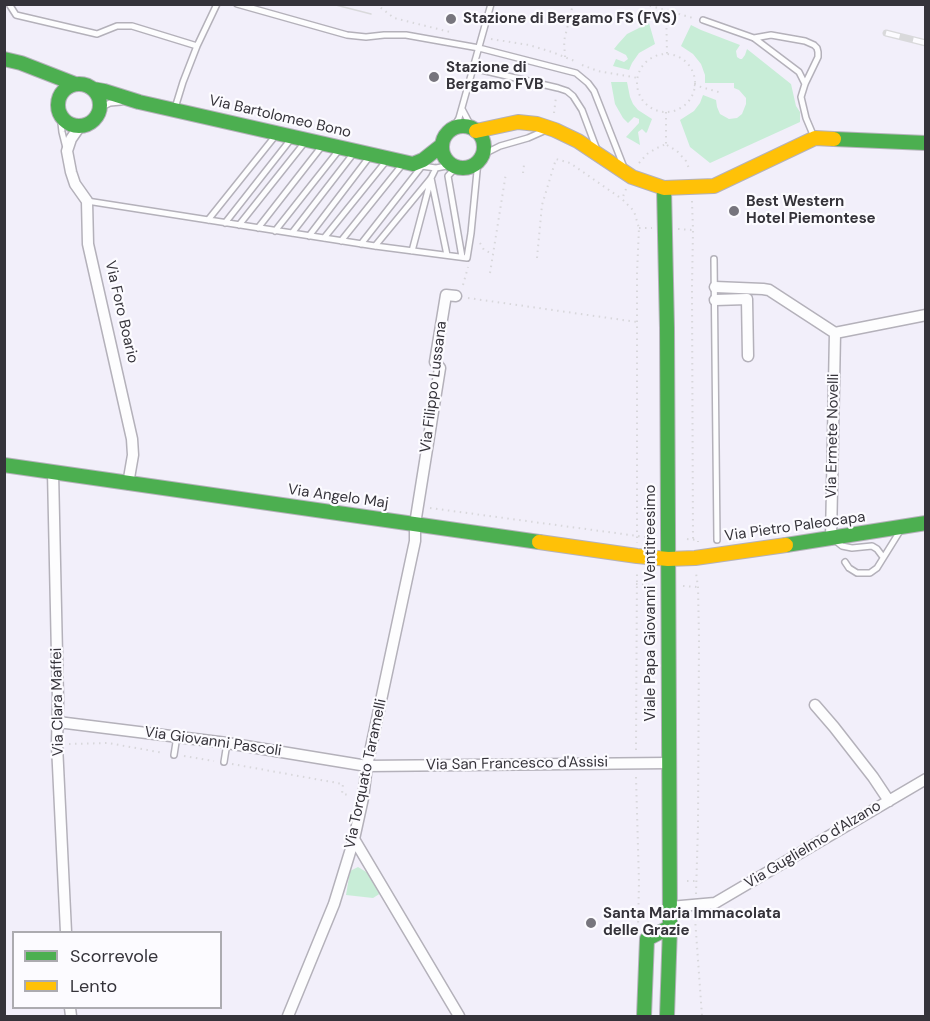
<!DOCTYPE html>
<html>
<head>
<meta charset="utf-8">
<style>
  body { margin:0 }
  #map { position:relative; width:930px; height:1021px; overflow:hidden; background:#f2effa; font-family:"DM Sans",sans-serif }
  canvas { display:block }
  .frame { position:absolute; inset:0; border:6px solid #35333a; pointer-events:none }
  .legend { position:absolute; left:12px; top:931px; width:210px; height:78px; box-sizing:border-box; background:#fcfbff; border:2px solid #acabb0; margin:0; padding:8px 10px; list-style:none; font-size:18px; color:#35333a }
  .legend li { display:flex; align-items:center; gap:12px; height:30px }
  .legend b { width:30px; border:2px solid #acabb0 }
</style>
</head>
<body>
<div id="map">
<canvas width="930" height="1021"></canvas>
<div class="frame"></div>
<ul class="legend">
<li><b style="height:8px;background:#4caf50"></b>Scorrevole</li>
<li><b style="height:8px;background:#ffc107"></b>Lento</li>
</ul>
</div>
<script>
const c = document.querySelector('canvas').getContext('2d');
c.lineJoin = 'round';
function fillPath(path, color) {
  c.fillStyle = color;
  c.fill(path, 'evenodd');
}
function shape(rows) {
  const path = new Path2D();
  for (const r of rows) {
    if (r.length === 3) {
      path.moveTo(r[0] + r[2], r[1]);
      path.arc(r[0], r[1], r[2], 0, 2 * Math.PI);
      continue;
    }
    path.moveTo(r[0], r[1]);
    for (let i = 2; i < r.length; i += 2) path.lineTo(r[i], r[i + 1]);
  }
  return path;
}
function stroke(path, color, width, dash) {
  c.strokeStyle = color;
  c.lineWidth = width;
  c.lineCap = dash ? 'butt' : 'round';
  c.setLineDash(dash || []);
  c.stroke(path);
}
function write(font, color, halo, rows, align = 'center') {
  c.font = font + ' "DM Sans",sans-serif';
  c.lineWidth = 4.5;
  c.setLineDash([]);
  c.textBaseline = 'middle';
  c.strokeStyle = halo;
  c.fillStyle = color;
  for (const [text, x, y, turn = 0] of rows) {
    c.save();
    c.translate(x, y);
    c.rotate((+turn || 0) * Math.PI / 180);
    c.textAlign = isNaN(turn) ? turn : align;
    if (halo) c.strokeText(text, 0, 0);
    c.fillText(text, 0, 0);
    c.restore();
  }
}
fillPath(shape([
  [649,23,655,44,639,53,632,63,629,70,613,66,616,59,624,62,628,59,626,55,614,49,618,44,627,34],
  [691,25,701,30,740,45,736,51,737,57,740,59,742,59,745,55,747,49,791,84,796,106,800,112,800,122,710,163,690,147,680,120,694,111,700,103,703,95,716,100,717,107,720,114,729,119,737,118,742,114,746,104,746,98,739,90,734,88,734,83,705,83,705,75,701,64,693,54,681,46],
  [611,82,627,82,630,97,633,104,638,110,652,119,647,132,646,133,642,129,638,132,640,145,626,137,639,123,639,119,634,117,628,123,623,118,615,104],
  [358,867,368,873,381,893,373,898,346,895,350,871]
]), '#c8edd7');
const lane = shape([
  [9,4,16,15,97,34,117,26,132,26,197,46],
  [237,4,347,35,366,37,384,35,406,35,479,48,576,73,588,83,594,91,623,165],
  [703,20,754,38,799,72,805,84],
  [754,38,771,35,805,41,814,45,817,48,818,52,818,57,805,84,801,97,806,118,814,137],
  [473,68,558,88,567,91,573,96,582,110,597,150],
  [100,108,110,103,121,102],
  [175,108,183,82,197,46,217,4],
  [462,109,472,128],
  [60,114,62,132,66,148],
  [453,129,459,118,491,4],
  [482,155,500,146,528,138,546,130],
  [421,166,436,168,452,165],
  [456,167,448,176,462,257],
  [431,178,447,255],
  [87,201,375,246,467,258,471,233,478,161],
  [208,220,276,135],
  [225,223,291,139],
  [239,225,305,142],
  [258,228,322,146],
  [275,231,339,150],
  [292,233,353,154],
  [309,236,370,156],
  [324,238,387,160],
  [341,241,402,165],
  [361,244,422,166],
  [375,246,431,178,436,168],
  [412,251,431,179],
  [714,259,717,540],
  [837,542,842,546,852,548,872,546,877,549,883,557],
  [845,562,849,568,857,573,870,573,877,568,900,531],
  [174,755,177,736],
  [224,762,227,743]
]);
const street = shape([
  [80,126,71,139,67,151,71,172,75,184,87,201,88,244,132,439,133,455,128,484],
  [715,287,763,289,769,290,835,333,926,315],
  [715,300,747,299,748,356],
  [53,472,58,701,57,745,66,932],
  [831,539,835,333],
  [815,705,834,727,873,777,889,801],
  [58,722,227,743,367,766,668,763],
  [354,839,459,1016],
  [670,907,715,903,926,779],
  [70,1008,71,1016],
  [288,1016,334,904,354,839,363,798,367,766,415,541,415,524,440,368,435,362,446,295,456,296]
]);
const fast = shape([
  [4,59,21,63,75,84],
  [79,105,21],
  [93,89,104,91,139,102,413,164,423,160,442,145],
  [463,147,21],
  [834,139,926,143],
  [664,188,667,328,670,927,667,1016],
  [4,465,539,542],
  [786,545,926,523],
  [644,1016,647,939,670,927]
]);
const slow = shape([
  [476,131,518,122,537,124,555,130,578,141,632,177,664,188,714,186,815,138,834,139],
  [539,542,637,556,668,559,695,558,786,545]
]);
stroke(lane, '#b4b1ba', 8);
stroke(street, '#b4b1ba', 13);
stroke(fast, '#b4b1ba', 16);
stroke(slow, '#b4b1ba', 16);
stroke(shape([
  [376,4,394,18,450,32],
  [644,4,693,18],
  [666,4,667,54],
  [491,39,529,45,552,52,577,62],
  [666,83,29],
  [565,57,564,41,573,4],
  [582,65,598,71,638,78],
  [694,85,722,93],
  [666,112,666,144],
  [554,113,556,97],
  [667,145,677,151,686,161,690,171],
  [639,163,647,154,657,148,666,144],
  [523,173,524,165],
  [626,189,622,199,634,211,639,228,637,273,637,543],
  [692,201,693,230,692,287,693,543],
  [639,228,652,228],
  [678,229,693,230],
  [480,243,484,250,493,254],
  [537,258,542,205,556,159,570,163,622,199],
  [490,273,506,173],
  [463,285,468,267],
  [468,298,637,322],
  [430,508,645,537],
  [687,539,698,540,698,542],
  [636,584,653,585],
  [683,586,698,587],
  [69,744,108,743,164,753],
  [636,750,637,570],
  [184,756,214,761],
  [232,764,343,784,342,794,350,795],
  [636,777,639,882,638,927],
  [687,881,696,881],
  [696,894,698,826,699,638,698,587,696,573],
  [695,918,702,1016]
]), '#d8d7db', 2, [1.5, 4.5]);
stroke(lane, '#fdfdfe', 5);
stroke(street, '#fdfdfe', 10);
stroke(fast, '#4caf50', 14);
stroke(slow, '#ffc107', 14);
stroke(shape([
  [332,4,371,14]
]), '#d9d9db', 1.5);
const rail = shape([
  [886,33,926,43]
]);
stroke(rail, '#d9d9db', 7);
stroke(rail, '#fcfbff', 4.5, [14]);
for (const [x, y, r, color] of [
  [451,19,6,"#77757d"],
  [434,77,6,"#77757d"],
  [734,211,6,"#77757d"],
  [591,923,6,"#77757d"]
]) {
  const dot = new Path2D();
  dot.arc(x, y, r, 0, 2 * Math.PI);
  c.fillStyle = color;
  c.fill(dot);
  stroke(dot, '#fcfbff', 2);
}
write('bold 15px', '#35333a', '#fcfbff', [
  ["Stazione di Bergamo FS (FVS)",463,19],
  ["Stazione di",446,68],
  ["Bergamo FVB",446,85],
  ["Best Western",746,202],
  ["Hotel Piemontese",746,219],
  ["Santa Maria Immacolata",603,914],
  ["delle Grazie",603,931]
], 'left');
write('15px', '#35333a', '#fcfbff', [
  ["Via Bartolomeo Bono",280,117,13],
  ["Via Foro Boario",121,312,77],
  ["Via Filippo Lussana",434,387,-83],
  ["Via Ermete Novelli",833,436,-89],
  ["Via Angelo Maj",338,497,8],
  ["Via Pietro Paleocapa",795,527,-8],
  ["Viale Papa Giovanni Ventitreesimo",651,603,-90],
  ["Via Clara Maffei",58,702,-91],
  ["Via Giovanni Pascoli",213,742,8],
  ["Via San Francesco d'Assisi",517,764,-1],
  ["Via Torquato Taramelli",366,774,-78],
  ["Via Guglielmo d'Alzano",813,845,-31]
]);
</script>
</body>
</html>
